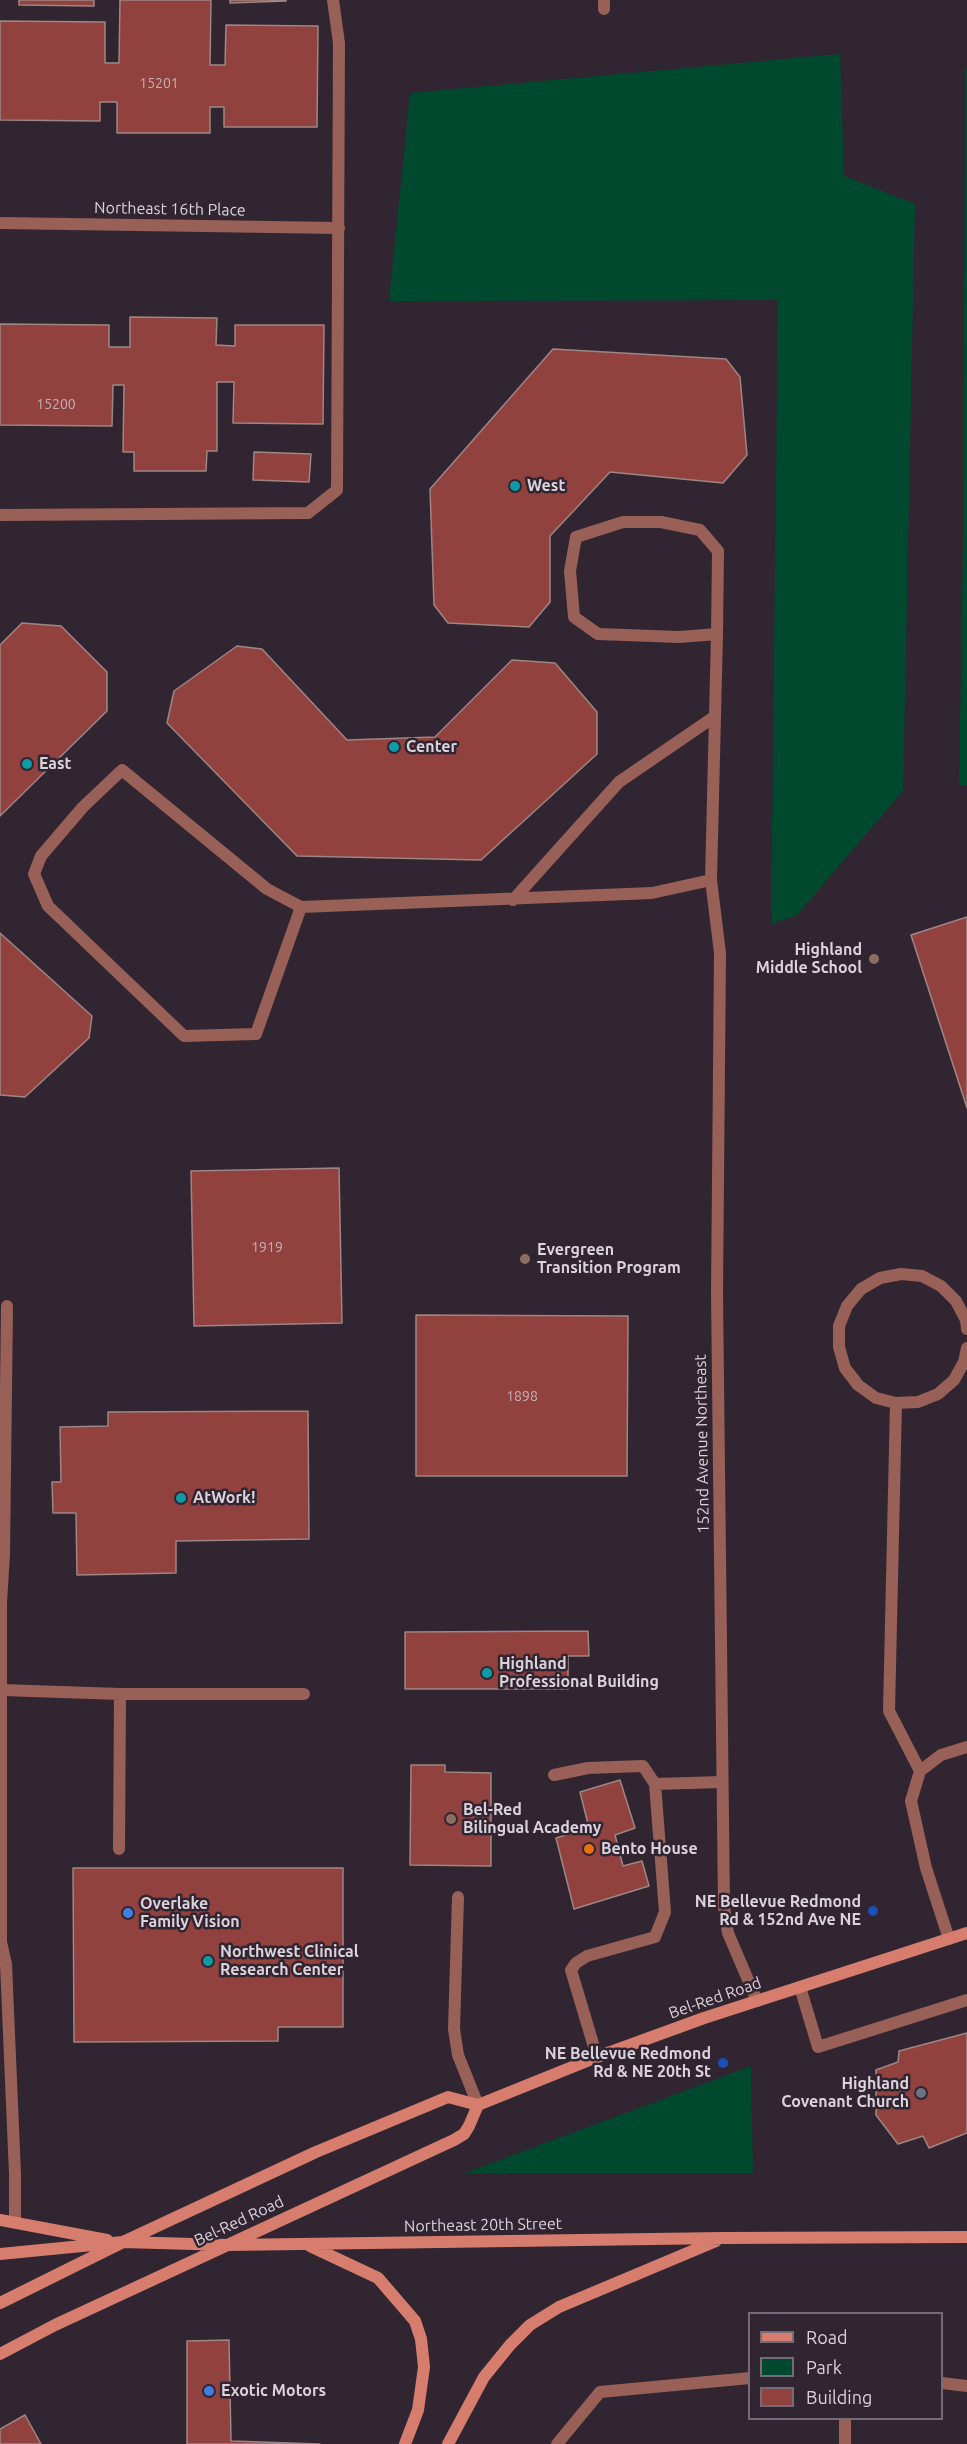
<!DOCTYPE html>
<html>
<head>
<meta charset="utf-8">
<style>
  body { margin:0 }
  #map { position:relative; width:967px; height:2444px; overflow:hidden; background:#312532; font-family:Ubuntu,sans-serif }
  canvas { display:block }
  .legend { position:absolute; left:748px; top:2312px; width:195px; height:108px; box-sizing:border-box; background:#312532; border:2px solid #756b76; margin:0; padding:8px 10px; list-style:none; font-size:18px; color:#dbd3db }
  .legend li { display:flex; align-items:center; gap:12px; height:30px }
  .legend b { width:30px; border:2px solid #756b76 }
</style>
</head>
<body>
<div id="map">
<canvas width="967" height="2444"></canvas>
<ul class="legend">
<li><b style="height:8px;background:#d77d6d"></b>Road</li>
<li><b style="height:16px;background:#00492f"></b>Park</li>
<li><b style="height:16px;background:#91423f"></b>Building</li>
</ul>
</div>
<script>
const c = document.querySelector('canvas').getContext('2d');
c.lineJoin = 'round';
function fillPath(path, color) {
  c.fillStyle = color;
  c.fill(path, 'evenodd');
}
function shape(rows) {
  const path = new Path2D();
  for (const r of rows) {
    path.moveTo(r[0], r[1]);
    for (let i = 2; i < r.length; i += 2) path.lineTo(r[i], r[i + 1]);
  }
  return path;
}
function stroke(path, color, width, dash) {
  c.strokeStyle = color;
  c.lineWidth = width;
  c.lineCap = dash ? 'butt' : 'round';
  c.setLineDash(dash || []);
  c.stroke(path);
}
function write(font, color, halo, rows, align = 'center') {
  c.font = font + ' Ubuntu,sans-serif';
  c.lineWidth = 5;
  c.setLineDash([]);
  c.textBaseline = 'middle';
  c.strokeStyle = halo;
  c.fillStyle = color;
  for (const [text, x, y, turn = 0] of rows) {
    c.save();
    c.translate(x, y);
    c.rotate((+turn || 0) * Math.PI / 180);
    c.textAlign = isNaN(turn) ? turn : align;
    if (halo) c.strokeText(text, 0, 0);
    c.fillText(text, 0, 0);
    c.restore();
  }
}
fillPath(shape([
  [840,54,844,176,915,204,903,791,797,915,771,924,778,300,389,301,410,93],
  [965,68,967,68,967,785,959,785,963,542],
  [751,2066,753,2173,465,2173]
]), '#00492f');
const building = shape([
  [19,0,94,0,94,6,19,5,19,0],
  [120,0,211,0,210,65,225,65,226,25,318,26,317,127,224,127,224,107,210,107,210,133,117,133,117,102,100,102,100,121,0,120,0,21,105,22,105,63,119,63,120,0],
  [230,0,286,0,286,1,230,3,230,0],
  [130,317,217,318,216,345,235,346,235,325,324,325,323,424,233,423,234,382,217,382,217,451,207,451,206,471,134,471,134,452,123,452,124,385,113,385,112,426,0,425,0,324,109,325,109,347,130,347,130,317],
  [553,349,726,359,740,377,747,455,723,483,610,472,550,536,550,602,529,627,448,623,434,605,430,489,553,349],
  [254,452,311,454,309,482,253,480,254,452],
  [22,623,61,626,107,672,107,711,0,816,0,645,22,623],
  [237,646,262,649,347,740,435,737,512,660,555,663,597,712,597,754,481,860,297,856,167,723,174,691,237,646],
  [967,917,967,1108,911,935,967,917],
  [0,933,92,1016,89,1038,25,1097,0,1095,0,933],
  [339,1168,342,1323,194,1326,191,1171,339,1168],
  [416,1315,628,1316,627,1476,416,1476,416,1315],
  [308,1411,309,1539,176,1541,176,1573,77,1575,76,1513,53,1513,52,1482,61,1482,60,1427,108,1426,108,1412,308,1411],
  [588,1631,589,1656,568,1656,568,1689,405,1689,405,1632,588,1631],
  [411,1765,445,1765,445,1772,491,1773,491,1866,410,1865,411,1765],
  [620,1780,635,1828,615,1835,623,1866,642,1861,649,1886,574,1909,556,1838,589,1828,580,1792,620,1780],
  [73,1868,343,1868,343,2027,278,2027,278,2041,74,2042,73,1868],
  [967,2033,967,2133,929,2148,923,2136,898,2144,876,2115,876,2070,898,2062,899,2051,967,2033],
  [229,2340,231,2441,320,2444,187,2444,187,2341,229,2340],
  [25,2415,41,2444,0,2444,0,2429,25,2415]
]);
fillPath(building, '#91423f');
stroke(building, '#9e8684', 1.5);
stroke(shape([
  [0,515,308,513,337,490,339,43,333,0],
  [513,900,619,782,714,717],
  [301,907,256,1034,184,1036,48,906,34,874,41,856,83,807,122,770,267,889,301,907,652,893,711,880,717,634,718,551,700,530,661,522,623,522,576,537,570,571,574,617,598,634,679,637,717,634],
  [967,1329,966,1320,956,1301,941,1286,922,1276,901,1274,880,1278,861,1289,847,1306,839,1326,839,1347,845,1368,858,1385,876,1398,896,1403,918,1402,938,1394,954,1380,964,1362,967,1348],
  [6,1390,7,1306],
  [896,1403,889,1711,920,1771],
  [2,1690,120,1694,304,1694],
  [554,1775,588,1768,643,1766,655,1784,665,1912,655,1937,587,1956,576,1963,571,1970,597,2057],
  [655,1784,721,1782],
  [119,1849,120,1694],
  [458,1897,454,2029,458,2055,478,2105],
  [949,1939,926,1868,911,1801,920,1771,941,1755,967,1747],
  [800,1987,818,2047,967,2000],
  [942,2383,967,2386],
  [557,2444,600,2392,750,2378],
  [845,2444,845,2418]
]), '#986056', 12);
stroke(shape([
  [604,0,604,9],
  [0,223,339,228],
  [711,880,720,953,717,1293,724,1907,728,1933,757,2001],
  [6,1390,4,1554,1,1603,1,1942,6,1964,15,2174,15,2222]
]), '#986056', 12);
stroke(shape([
  [0,2220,107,2240],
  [310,2246,378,2278,415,2321,421,2339,424,2367,418,2410,405,2444],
  [0,2254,123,2242,228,2245,723,2238,967,2237],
  [0,2303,123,2242,316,2152,448,2097,478,2105,597,2057,704,2018,967,1933],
  [0,2354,55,2325,454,2140,464,2134,469,2126,478,2105],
  [448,2444,484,2377,510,2345,530,2325,559,2307,716,2241]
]), '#d77d6d', 12);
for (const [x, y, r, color] of [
  [515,486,6,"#0f9aa8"],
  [394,747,6,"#0f9aa8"],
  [27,764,6,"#0f9aa8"],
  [874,959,6,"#8d6e63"],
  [525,1259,6,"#8d6e63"],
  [181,1498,6,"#0f9aa8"],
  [487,1673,6,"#0f9aa8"],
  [451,1819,6,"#8d6e63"],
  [589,1849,6,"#e8710a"],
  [873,1911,6,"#1a4fb4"],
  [128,1913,6,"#3f7fe0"],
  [208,1961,6,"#0f9aa8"],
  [723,2063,6,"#1a4fb4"],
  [921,2093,6,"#6b7280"],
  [209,2391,6,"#3f7fe0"]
]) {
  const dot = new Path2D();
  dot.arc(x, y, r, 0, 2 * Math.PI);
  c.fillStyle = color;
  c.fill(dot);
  stroke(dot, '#312532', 2);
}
write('14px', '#c8afb4', null, [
  ["15201",159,83],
  ["15200",56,404],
  ["1919",267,1247],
  ["1898",522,1396]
]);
write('16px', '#dbd3db', '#312532', [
  ["Northeast 16th Place",170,209,1],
  ["152nd Avenue Northeast",702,1444,-91],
  ["Bel-Red Road",715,1998,-19],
  ["Bel-Red Road",239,2221,-25],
  ["Northeast 20th Street",483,2225,-1]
]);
write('bold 16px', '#dbd3db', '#312532', [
  ["West",527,486],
  ["Center",406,747],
  ["East",39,764],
  ["Highland",862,950,"right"],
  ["Middle School",862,968,"right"],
  ["Evergreen",537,1250],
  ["Transition Program",537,1268],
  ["AtWork!",193,1498],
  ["Highland",499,1664],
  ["Professional Building",499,1682],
  ["Bel-Red",463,1810],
  ["Bilingual Academy",463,1828],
  ["Bento House",601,1849],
  ["NE Bellevue Redmond",861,1902,"right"],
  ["Rd & 152nd Ave NE",861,1920,"right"],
  ["Overlake",140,1904],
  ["Family Vision",140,1922],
  ["Northwest Clinical",220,1952],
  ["Research Center",220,1970],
  ["NE Bellevue Redmond",711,2054,"right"],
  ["Rd & NE 20th St",711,2072,"right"],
  ["Highland",909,2084,"right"],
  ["Covenant Church",909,2102,"right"],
  ["Exotic Motors",221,2391]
], 'left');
</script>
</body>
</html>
